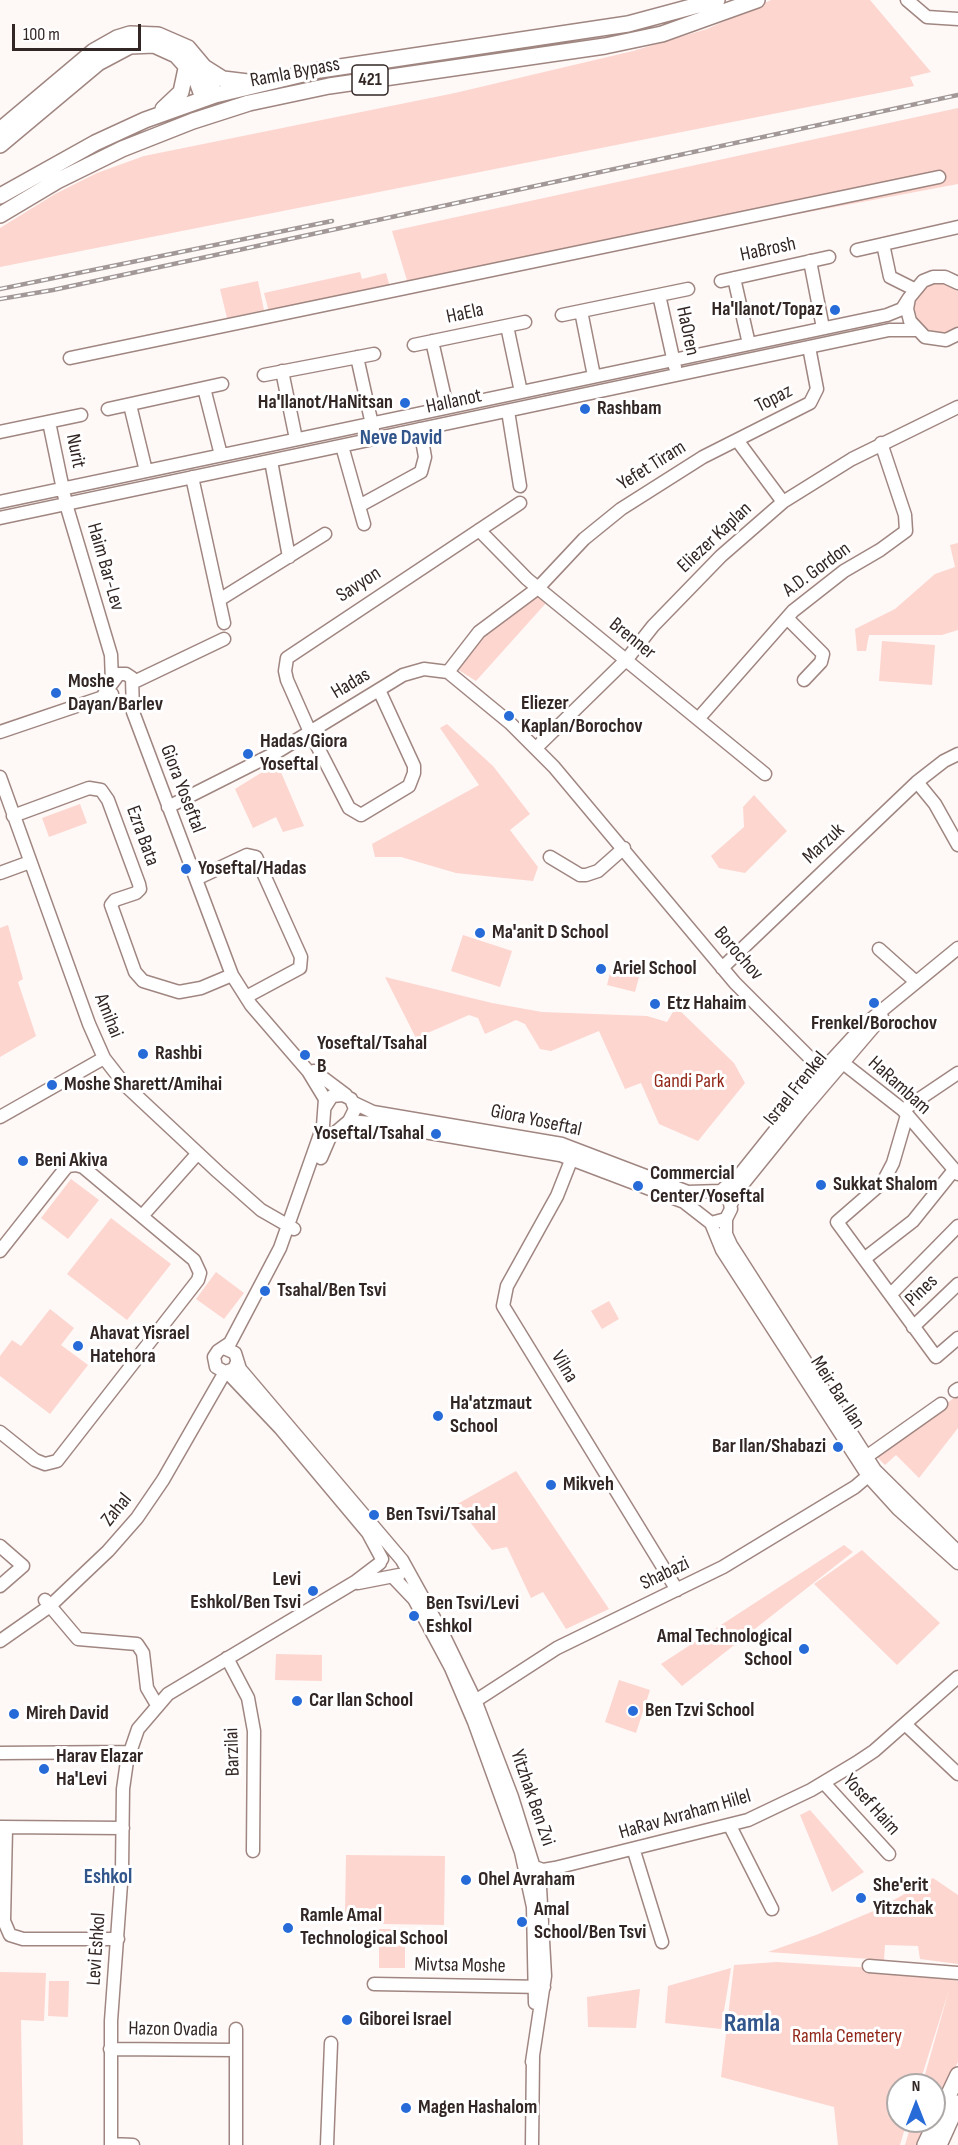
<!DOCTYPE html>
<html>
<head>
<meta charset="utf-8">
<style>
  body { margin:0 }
  #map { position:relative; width:958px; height:2145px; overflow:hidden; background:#fef8f7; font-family:"Sofia Sans Condensed",sans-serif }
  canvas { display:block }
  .north { position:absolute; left:886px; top:2073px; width:60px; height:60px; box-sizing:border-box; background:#fff; border:2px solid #ada9a8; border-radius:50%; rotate:0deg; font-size:16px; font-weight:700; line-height:24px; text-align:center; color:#322725 }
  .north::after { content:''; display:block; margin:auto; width:21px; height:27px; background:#266bd7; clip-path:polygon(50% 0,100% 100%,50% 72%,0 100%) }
  .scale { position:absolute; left:12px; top:24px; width:129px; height:27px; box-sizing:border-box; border:3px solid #322725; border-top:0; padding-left:8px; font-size:18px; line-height:21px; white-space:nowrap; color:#322725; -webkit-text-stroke:4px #fff; paint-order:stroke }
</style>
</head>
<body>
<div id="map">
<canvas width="958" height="2145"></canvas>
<div class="north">N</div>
<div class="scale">100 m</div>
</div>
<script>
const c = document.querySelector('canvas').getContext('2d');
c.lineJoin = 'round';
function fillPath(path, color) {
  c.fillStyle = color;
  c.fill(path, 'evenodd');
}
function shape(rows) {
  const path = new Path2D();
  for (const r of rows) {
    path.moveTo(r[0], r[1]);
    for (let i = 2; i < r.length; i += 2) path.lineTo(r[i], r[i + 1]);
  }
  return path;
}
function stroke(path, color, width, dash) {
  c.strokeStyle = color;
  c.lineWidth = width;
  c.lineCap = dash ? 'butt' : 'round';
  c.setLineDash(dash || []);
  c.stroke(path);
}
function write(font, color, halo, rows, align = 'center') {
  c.font = font + ' "Sofia Sans Condensed",sans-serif';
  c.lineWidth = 6;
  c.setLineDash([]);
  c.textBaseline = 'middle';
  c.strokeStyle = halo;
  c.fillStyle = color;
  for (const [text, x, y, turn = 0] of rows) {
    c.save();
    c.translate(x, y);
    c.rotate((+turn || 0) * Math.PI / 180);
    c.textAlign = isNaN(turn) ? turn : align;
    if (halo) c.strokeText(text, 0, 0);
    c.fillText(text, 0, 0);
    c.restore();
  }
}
fillPath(shape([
  [771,0,870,0,931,72,910,77,914,86,0,267,0,228,55,194,97,173,144,156,455,93,633,51,707,29],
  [958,108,958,184,409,287,392,231],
  [360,272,362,279,386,273,391,291,270,316,264,293],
  [258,281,264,310,227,318,220,289],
  [945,281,958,288,958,329,945,336,927,334,914,320,913,299,925,284],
  [958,543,958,630,942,635,869,635,866,651,857,651,855,629,895,609,935,574,955,567,950,545],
  [539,594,546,603,476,681,457,669,479,638],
  [882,641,935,645,932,685,879,681],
  [447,724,493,766,530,814,510,830,538,867,533,881,456,873,401,857,375,857,372,844,479,785,440,728],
  [277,763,304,826,283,832,276,817,253,828,235,789],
  [754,795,787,831,745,873,719,868,711,856,744,827,743,807],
  [80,804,87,823,49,837,42,818],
  [8,925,23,979,18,982,36,1036,0,1057,0,928],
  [463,935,512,951,500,987,451,971],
  [611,969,639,977,635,992,607,985],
  [385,977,492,1003,542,1012,647,1016,667,1022,676,1007,734,1063,745,1083,698,1141,659,1124,641,1083,625,1089,599,1031,551,1051,540,1049,525,1024,516,1020,485,1034,478,1018,469,1015,416,1038],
  [71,1179,99,1200,68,1239,41,1218],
  [111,1218,171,1264,127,1320,67,1274],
  [216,1272,244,1293,224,1319,196,1299],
  [609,1301,619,1319,602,1329,591,1311],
  [50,1309,74,1328,61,1345,88,1365,50,1414,0,1376,0,1356,12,1340,21,1346],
  [958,1394,958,1428,919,1478,896,1455,885,1465,875,1455,936,1413],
  [516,1471,609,1609,566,1629,543,1592,531,1598,507,1547,492,1550,466,1517,452,1507],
  [844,1545,853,1552,682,1686,661,1664],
  [862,1550,940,1623,897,1665,814,1584],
  [276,1654,322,1655,322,1681,275,1680],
  [619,1680,650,1690,636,1733,605,1722],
  [810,1810,864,1872,832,1892,800,1815],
  [346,1855,445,1856,444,1925,383,1924,382,1914,345,1914],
  [933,1878,958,1895,958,1964,920,1959,918,1946,885,1945,884,1960,768,1952,816,1935,876,1910],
  [379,1929,405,1929,405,1968,379,1968],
  [777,1962,954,1973,952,1980,958,1981,958,2062,934,2106,934,2085,922,2085,949,1990,919,2085,898,2085,898,2121,907,2121,900,2145,838,2145,834,2107,721,2077,734,1965],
  [731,1968,721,2029,665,2023,668,1986],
  [0,1972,46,1973,44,2021,21,2020,23,2145,0,2145],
  [49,1981,69,1981,68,2017,48,2016],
  [640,1989,636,2028,588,2027,587,1997],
  [912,2121,927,2121,916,2145,905,2145]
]), '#fdd6cf');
const minor = shape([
  [907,0,927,17,958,19],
  [883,244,890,277,914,289],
  [857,250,958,227],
  [810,261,823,328],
  [734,278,749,344],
  [721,281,829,257],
  [958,283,945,277,933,277,923,281,909,298,907,309,910,321,925,337,946,340,958,334],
  [659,295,675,367],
  [581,311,594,376],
  [562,315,688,289],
  [507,326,521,392],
  [432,341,447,407],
  [414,345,525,322],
  [357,357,373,429],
  [70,358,939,177],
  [282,371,296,439],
  [264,375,374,354],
  [204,388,221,455],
  [130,405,146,471],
  [108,409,222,384],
  [508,411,520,486],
  [49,422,66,504,111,655,112,682],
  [0,432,81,415],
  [737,440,783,502],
  [342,446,364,524],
  [271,461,289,557],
  [192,477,224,623],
  [0,502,887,315,902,309,909,298],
  [359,506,421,472,425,457,420,429],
  [0,518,889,330,916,330],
  [479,530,527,579,765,774],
  [219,600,325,534],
  [787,618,823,654,821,662,804,680],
  [448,672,479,632,538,588,584,539,621,509,703,457,810,403,817,389,809,347],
  [134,682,224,639],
  [379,690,414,766,414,773,409,786,361,815,349,808,310,732,287,680,285,671,287,658,520,503],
  [104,694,119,674,126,674,132,678,133,712,232,975,251,1005,308,1071,325,1099,323,1126,280,1248,230,1343,218,1351,214,1357,216,1367,225,1372,234,1369,237,1362],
  [698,719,793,611,844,571,880,550,906,531,905,515,881,443],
  [0,732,112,694],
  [536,748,627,659,653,626,721,556,783,502,852,459,958,407],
  [0,777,89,1024,104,1058,125,1085,218,1172,261,1210,294,1229],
  [917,782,935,804,958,845],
  [168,807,277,752,403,675,424,669,448,672,510,723,554,767,735,983,830,1078],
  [13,816,89,788,101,790,108,800,139,884,140,889,136,893,115,900,111,905,135,972,143,981,179,992,201,988,232,975],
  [550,857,580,875,586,875,598,871,624,848],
  [0,873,30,862],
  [196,879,247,855,256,857,301,957,300,968,246,997],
  [879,949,916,982],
  [722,968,917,782,944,761,958,754],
  [838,1059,903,1110,958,1174],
  [314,1071,346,1095],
  [903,1110,958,1073],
  [907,1115,893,1163,883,1182,837,1222,936,1357,958,1338],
  [0,1117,104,1058],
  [349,1121,371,1123,560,1155,684,1202,711,1223,726,1219,731,1209,729,1198,721,1191,688,1192,562,1144,373,1112,354,1103],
  [321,1158,330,1137,349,1121,355,1109,351,1099,343,1095,332,1096,325,1107],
  [572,1158,557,1196,507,1286,503,1306,677,1590],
  [721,1191,741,1173,829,1063,864,1025,958,948],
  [731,1204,738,1190,801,1112,882,1017],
  [143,1215,198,1153],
  [726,1219,726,1234,731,1245,875,1470,958,1552],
  [711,1223,722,1250,868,1476,898,1509,958,1563],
  [0,1251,64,1170,68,1166,76,1165,83,1167,194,1260,200,1273,198,1280,57,1461,45,1464,35,1460,0,1432],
  [864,1259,913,1221,954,1170],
  [891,1294,958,1226],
  [913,1327,958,1284],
  [224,1348,235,1353,240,1369,402,1560,444,1636,475,1700,512,1797,540,1887,545,1976,532,2062],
  [227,1372,280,1428,368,1533,382,1559],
  [955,1391,958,1389],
  [866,1457,941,1404],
  [0,1546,23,1566,0,1586],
  [394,1578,414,1599,451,1668,474,1722,521,1852,533,1907,535,2003],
  [358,1583,399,1575],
  [45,1600,78,1639,137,1644,143,1653,147,1688,157,1705],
  [0,1641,50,1606,108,1551,137,1518,163,1480,225,1372],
  [227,1658,248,1698,254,1731,253,1851],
  [469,1705,557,1648,723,1567,855,1487,875,1470],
  [905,1724,958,1774],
  [0,1753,130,1752],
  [824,1783,889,1854],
  [730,1826,772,1909],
  [0,1827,123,1828],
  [6,1828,4,1921,10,1935,23,1939,118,1939],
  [634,1851,662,1942],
  [529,1865,543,1870,555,1868,748,1820,811,1790,856,1763,874,1751,958,1677],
  [869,1966,958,1973],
  [374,1984,544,1987],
  [110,2049,236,2050],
  [111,2144,133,2145],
  [111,2145,111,2021,122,1870,123,1789,127,1761,138,1729,168,1694,355,1582,380,1563],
  [236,2145,236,2029],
  [327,2145,331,2043],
  [532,2145,533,2056]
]);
const major = shape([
  [204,67,223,79,248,82],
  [163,109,181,92,187,64],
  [0,130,94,51,117,38,130,34,158,35,188,48,204,67,215,95],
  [0,145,98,63,130,46,154,45,176,55,195,76,203,98],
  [0,196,95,143,145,120,215,95,320,70,628,24,717,0],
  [0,215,57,181,122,149,193,121,249,103,329,86,605,46,662,34,757,0],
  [925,2145,958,2075],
  [939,2145,958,2103]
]);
stroke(minor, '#a08681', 15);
stroke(major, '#a08681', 18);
stroke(minor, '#fff', 12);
stroke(major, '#fff', 15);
const rail = shape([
  [0,289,332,221],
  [0,299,53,290,958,95]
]);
stroke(rail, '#a19897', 4.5);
stroke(rail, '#fff', 2, [7]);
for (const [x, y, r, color] of [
  [835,310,6,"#266bd7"],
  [405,403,6,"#266bd7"],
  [585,409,6,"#266bd7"],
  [56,693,6,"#266bd7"],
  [509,716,6,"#266bd7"],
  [248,754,6,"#266bd7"],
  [186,869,6,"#266bd7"],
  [480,933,6,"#266bd7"],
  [601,969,6,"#266bd7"],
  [874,1003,6,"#266bd7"],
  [655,1004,6,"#266bd7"],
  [143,1054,6,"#266bd7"],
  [305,1055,6,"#266bd7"],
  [52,1085,6,"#266bd7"],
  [436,1134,6,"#266bd7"],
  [23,1161,6,"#266bd7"],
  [821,1185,6,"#266bd7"],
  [638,1186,6,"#266bd7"],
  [265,1291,6,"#266bd7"],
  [78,1346,6,"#266bd7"],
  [438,1416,6,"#266bd7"],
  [838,1447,6,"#266bd7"],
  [551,1485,6,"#266bd7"],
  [374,1515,6,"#266bd7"],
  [313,1591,6,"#266bd7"],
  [414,1616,6,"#266bd7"],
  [804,1649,6,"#266bd7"],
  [297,1701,6,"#266bd7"],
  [633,1711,6,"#266bd7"],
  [14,1714,6,"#266bd7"],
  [44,1769,6,"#266bd7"],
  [466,1880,6,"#266bd7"],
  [861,1898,6,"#266bd7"],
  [522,1922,6,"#266bd7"],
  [288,1928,6,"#266bd7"],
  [347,2020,6,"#266bd7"],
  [406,2108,6,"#266bd7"]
]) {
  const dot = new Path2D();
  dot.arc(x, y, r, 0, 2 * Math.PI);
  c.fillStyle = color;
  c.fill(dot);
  stroke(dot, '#fff', 2);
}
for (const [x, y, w] of [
  [370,80,36]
]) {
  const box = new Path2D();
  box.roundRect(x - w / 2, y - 15, w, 30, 4.5);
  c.fillStyle = '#fff';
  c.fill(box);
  stroke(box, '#322725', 1.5);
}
write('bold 18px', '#322725', null, [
  ["421",370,80]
]);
write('20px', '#322725', '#fff', [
  ["Ramla Bypass",295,73,-11],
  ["HaBrosh",768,250,-12],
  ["HaEla",465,314,-12],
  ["HaOren",687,331,78],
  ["Topaz",774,399,-27],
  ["HaIlanot",454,402,-12],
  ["Nurit",75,451,79],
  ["Yefet Tiram",652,466,-32],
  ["Eliezer Kaplan",715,538,-43],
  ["Haim Bar-Lev",105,567,74],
  ["A.D. Gordon",817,570,-36],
  ["Savyon",359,585,-33],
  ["Brenner",632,639,39],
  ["Hadas",351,684,-31],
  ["Giora Yoseftal",182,789,69],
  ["Ezra Bata",142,836,70],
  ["Marzuk",824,844,-43],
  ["Borochov",738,954,49],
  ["Amihai",108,1016,68],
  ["HaRambam",899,1086,42],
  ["Israel Frenkel",796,1089,-51],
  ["Giora Yoseftal",536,1121,12],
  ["Pines",922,1291,-44],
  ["Vilna",564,1367,59],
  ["Meir Bar Ilan",837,1393,57],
  ["Zahal",117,1510,-51],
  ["Shabazi",665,1574,-26],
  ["Barzilai",233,1752,-92],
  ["Yitzhak Ben Zvi",532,1798,71],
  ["Yosef Haim",871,1805,48],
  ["HaRav Avraham Hilel",685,1815,-16],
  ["Levi Eshkol",97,1949,-86],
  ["Mivtsa Moshe",460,1966,1],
  ["Hazon Ovadia",173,2030,1]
]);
write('bold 20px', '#322725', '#fff', [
  ["Ha'Ilanot/Topaz",823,310,"right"],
  ["Ha'Ilanot/HaNitsan",393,403,"right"],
  ["Rashbam",597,409],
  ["Moshe",68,682],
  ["Dayan/Barlev",68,705],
  ["Eliezer",521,704],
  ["Kaplan/Borochov",521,727],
  ["Hadas/Giora",260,742],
  ["Yoseftal",260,765],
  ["Yoseftal/Hadas",198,869],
  ["Ma'anit D School",492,933],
  ["Ariel School",613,969],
  ["Etz Hahaim",667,1004],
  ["Frenkel/Borochov",874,1024,"center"],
  ["Yoseftal/Tsahal",317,1044],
  ["B",317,1067],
  ["Rashbi",155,1054],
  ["Moshe Sharett/Amihai",64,1085],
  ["Yoseftal/Tsahal",424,1134,"right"],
  ["Beni Akiva",35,1161],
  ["Commercial",650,1174],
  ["Center/Yoseftal",650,1197],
  ["Sukkat Shalom",833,1185],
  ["Tsahal/Ben Tsvi",277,1291],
  ["Ahavat Yisrael",90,1334],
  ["Hatehora",90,1357],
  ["Ha'atzmaut",450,1404],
  ["School",450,1427],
  ["Bar Ilan/Shabazi",826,1447,"right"],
  ["Mikveh",563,1485],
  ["Ben Tsvi/Tsahal",386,1515],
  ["Levi",301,1580,"right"],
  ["Eshkol/Ben Tsvi",301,1603,"right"],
  ["Ben Tsvi/Levi",426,1604],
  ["Eshkol",426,1627],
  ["Amal Technological",792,1637,"right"],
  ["School",792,1660,"right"],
  ["Car Ilan School",309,1701],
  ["Ben Tzvi School",645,1711],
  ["Mireh David",26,1714],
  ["Harav Elazar",56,1757],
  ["Ha'Levi",56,1780],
  ["Ohel Avraham",478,1880],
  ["She'erit",873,1886],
  ["Yitzchak",873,1909],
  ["Amal",534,1910],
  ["School/Ben Tsvi",534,1933],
  ["Ramle Amal",300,1916],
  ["Technological School",300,1939],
  ["Giborei Israel",359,2020],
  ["Magen Hashalom",418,2108]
], 'left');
write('20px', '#922719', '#fff', [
  ["Gandi Park",689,1082],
  ["Ramla Cemetery",847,2037]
]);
write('bold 21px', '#32558c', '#fff', [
  ["Neve David",401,439],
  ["Eshkol",108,1878]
]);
write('bold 26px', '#32558c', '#fff', [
  ["Ramla",752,2024]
]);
</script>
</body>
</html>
